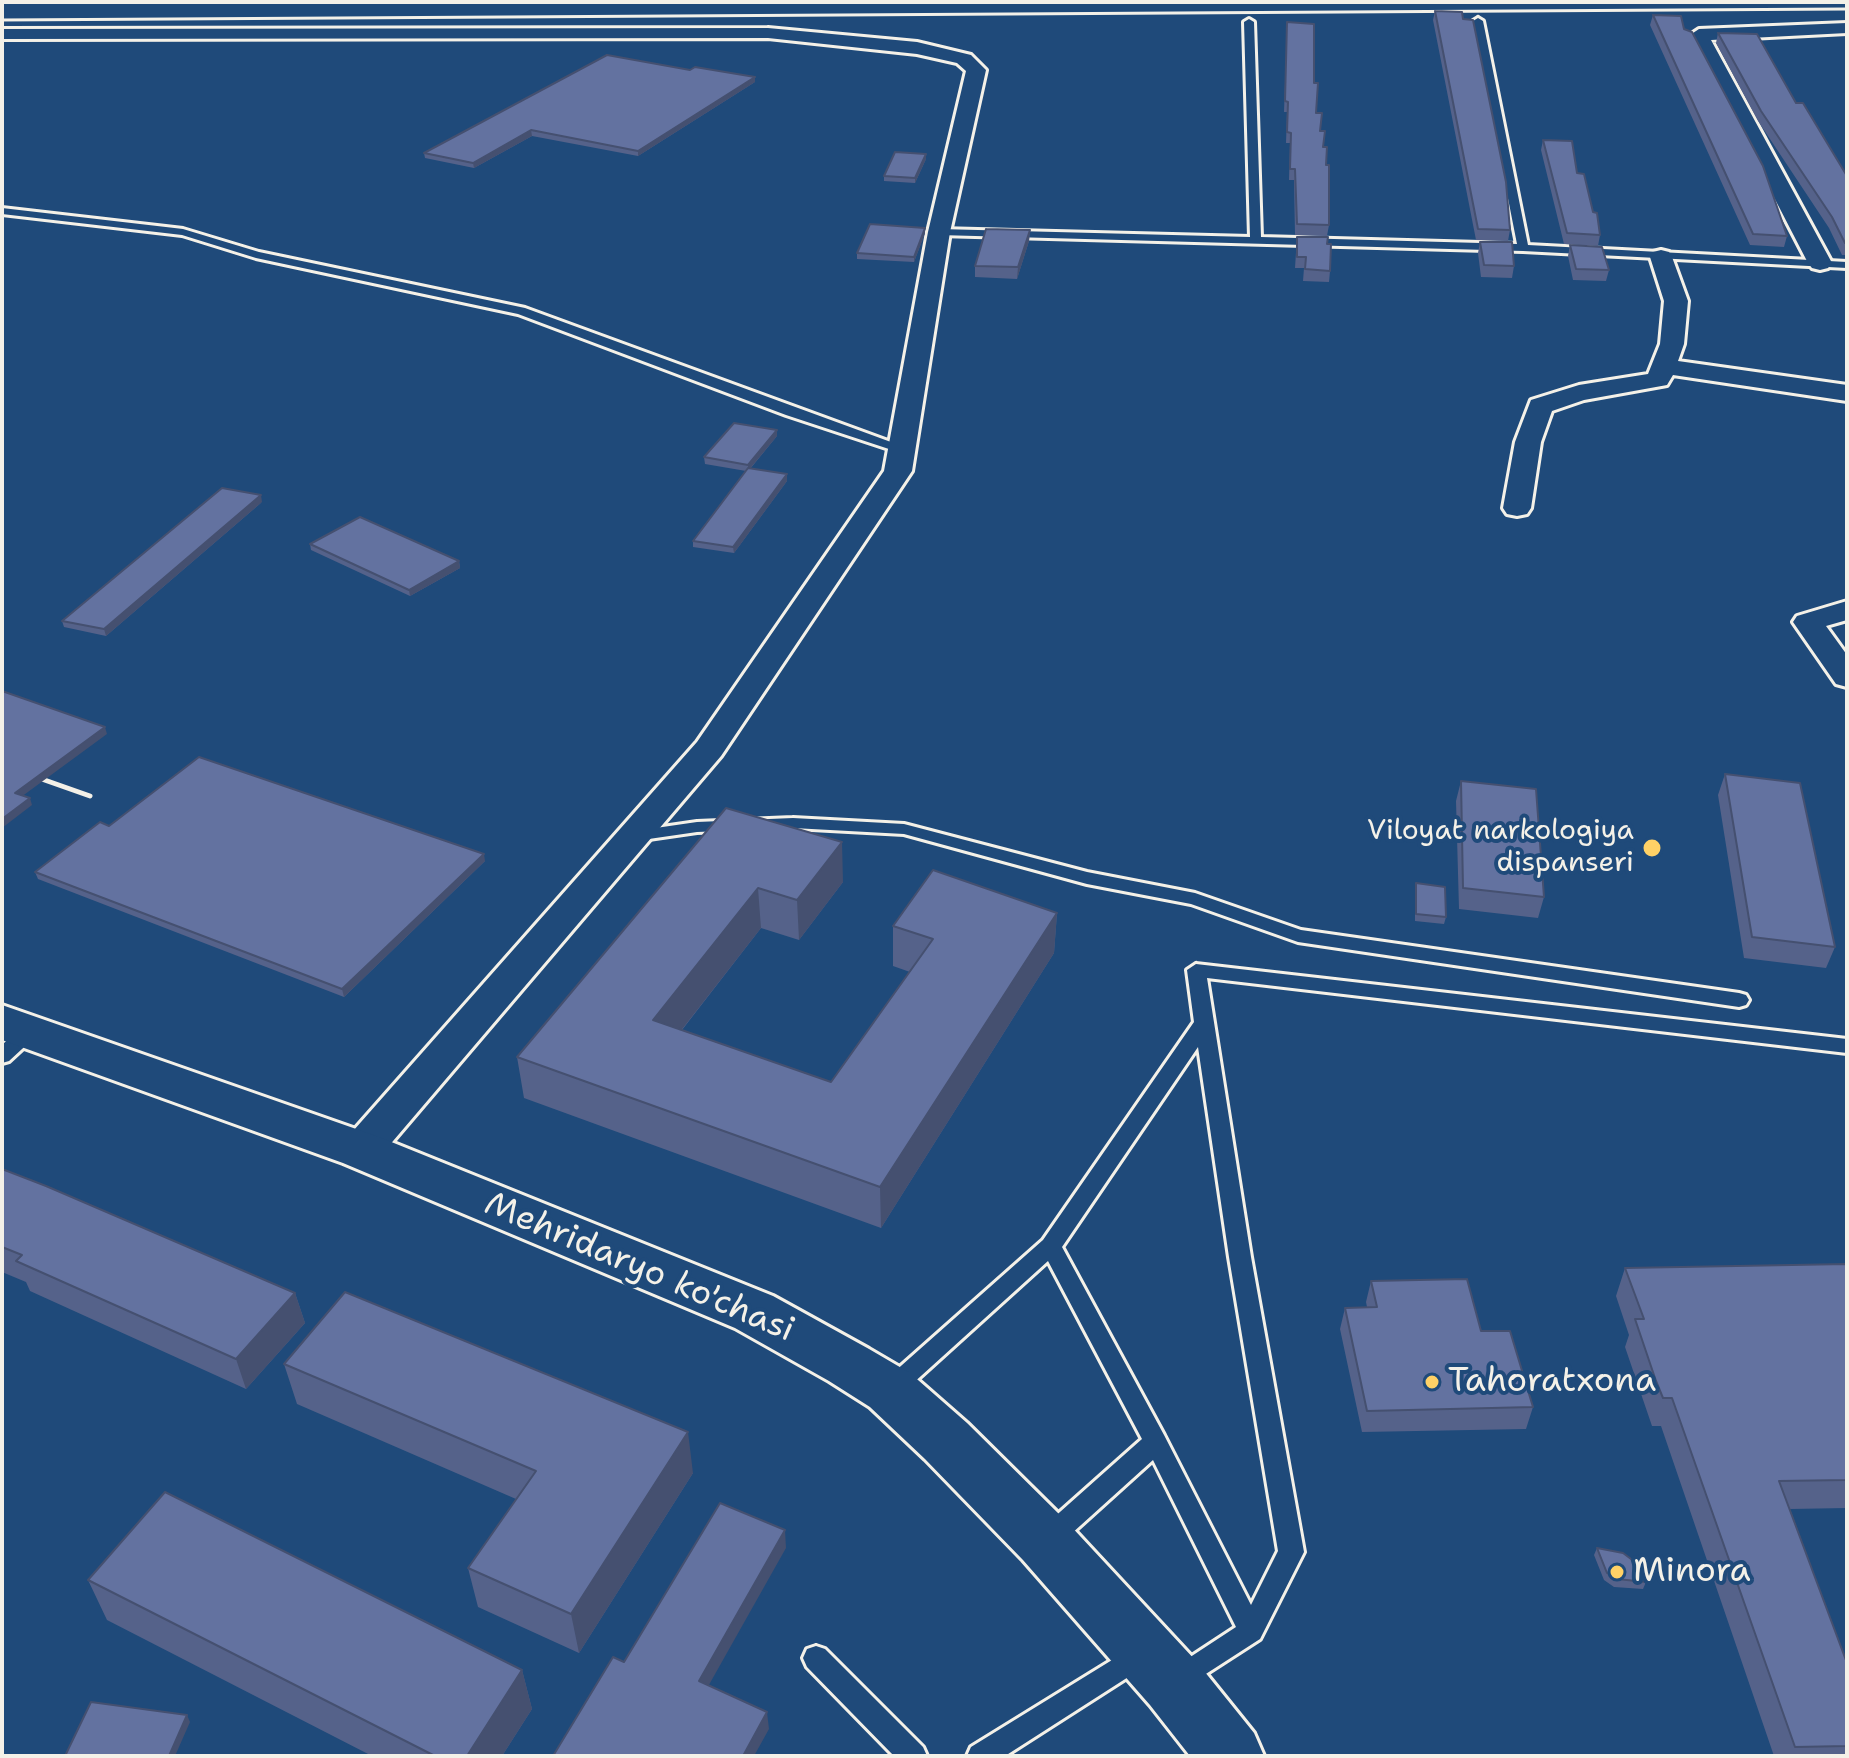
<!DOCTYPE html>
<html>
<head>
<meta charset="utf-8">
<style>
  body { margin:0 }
  #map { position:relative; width:1849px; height:1758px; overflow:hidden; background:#1f4a7a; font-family:"Shantell Sans",sans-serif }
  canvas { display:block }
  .frame { position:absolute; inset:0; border:4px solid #f4f1e8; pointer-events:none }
</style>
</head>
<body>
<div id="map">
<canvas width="1849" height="1758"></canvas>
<div class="frame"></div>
</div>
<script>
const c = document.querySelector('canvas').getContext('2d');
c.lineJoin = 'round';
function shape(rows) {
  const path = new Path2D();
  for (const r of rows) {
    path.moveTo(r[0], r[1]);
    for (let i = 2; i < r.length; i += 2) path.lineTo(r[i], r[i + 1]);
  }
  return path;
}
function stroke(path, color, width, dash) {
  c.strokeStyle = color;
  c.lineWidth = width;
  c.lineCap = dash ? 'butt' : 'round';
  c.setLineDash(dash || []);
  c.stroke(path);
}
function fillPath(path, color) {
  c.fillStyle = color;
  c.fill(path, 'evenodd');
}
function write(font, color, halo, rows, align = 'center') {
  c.font = font + ' "Shantell Sans",sans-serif';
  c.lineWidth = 8;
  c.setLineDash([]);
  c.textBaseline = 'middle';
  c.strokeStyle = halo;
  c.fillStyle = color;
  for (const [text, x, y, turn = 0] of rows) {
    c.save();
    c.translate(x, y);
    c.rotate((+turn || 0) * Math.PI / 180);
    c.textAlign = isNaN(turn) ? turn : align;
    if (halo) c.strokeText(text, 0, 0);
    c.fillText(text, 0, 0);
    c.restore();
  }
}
const lane = shape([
  [1478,18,1483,21,1528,245,1847,262,1847,268,1523,251,939,235,933,232,939,229,1250,237,1244,22,1249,19,1254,22,1261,237,1517,244,1473,21,1478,18],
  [2,208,183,229,259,252,525,308,910,449,903,453,898,452,786,415,518,314,256,258,182,235,2,214,2,208],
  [793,818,904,824,1087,872,1195,893,1301,930,1739,993,1746,995,1749,1000,1746,1005,1739,1007,1298,942,1191,904,1087,884,904,834,793,828,697,832,635,841,626,836,635,831,697,822,793,818],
  [1196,964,1847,1039,1847,1053,1207,978,1251,1257,1304,1552,1260,1639,1181,1690,1172,1687,1168,1678,1172,1669,1236,1627,1153,1460,1060,1544,1051,1547,1042,1544,1039,1536,1042,1528,1142,1439,1048,1261,900,1395,892,1398,884,1395,880,1388,884,1381,1043,1240,1194,1022,1187,970,1196,964],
  [1198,1047,1229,1257,1278,1551,1251,1605,1164,1435,1062,1247,1198,1047],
  [28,1025,35,1027,38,1032,35,1037,9,1061,2,1063,2,1045,21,1027,28,1025],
  [1138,1644,1147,1647,1151,1656,1147,1665,1005,1756,967,1756,971,1747,1138,1644],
  [816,1646,825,1649,923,1747,927,1756,894,1756,807,1667,803,1658,807,1649,816,1646]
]);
const street = shape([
  [1847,23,1847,33,1711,40,1832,263,1828,268,1820,270,1812,268,1808,263,1690,35,1699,29,1847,23],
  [768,28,917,42,971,55,986,70,950,232,912,471,721,756,376,1161,361,1166,346,1161,340,1150,346,1139,697,742,884,471,928,232,966,71,957,63,917,54,768,38,2,39,2,29,768,28],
  [1661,250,1669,252,1672,257,1688,301,1684,344,1678,361,1847,385,1847,401,1673,375,1667,385,1584,400,1552,411,1541,442,1531,508,1527,514,1517,516,1507,514,1503,508,1515,442,1531,400,1579,385,1648,374,1660,344,1664,301,1650,257,1653,252,1661,250],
  [1847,601,1847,620,1826,626,1847,655,1847,687,1836,684,1793,622,1797,616,1847,601]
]);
const secondary = shape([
  [2,1005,379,1137,773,1296,869,1349,910,1373,967,1423,1067,1522,1196,1661,1254,1733,1264,1756,1190,1756,1150,1705,1023,1560,925,1459,870,1407,829,1381,735,1328,343,1163,2,1040,2,1005]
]);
stroke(lane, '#f4f1e8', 6);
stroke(street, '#f4f1e8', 6);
stroke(secondary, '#f4f1e8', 6);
fillPath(lane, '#1f4a7a');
fillPath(street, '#1f4a7a');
fillPath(secondary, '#1f4a7a');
stroke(shape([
  [2,20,1847,9]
]), '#f4f1e8', 3);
stroke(shape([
  [2,765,90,796]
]), '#f4f1e8', 5);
fillPath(shape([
  [1435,11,1463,19,1510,230,1508,241,1476,240,1433,20],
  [1653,15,1684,29,1787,236,1784,247,1750,245,1650,25],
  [1287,22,1314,83,1316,113,1326,165,1329,225,1327,236,1295,235,1294,180,1289,180,1290,143,1286,143,1287,112,1284,112],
  [1718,33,1796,103,1847,176,1847,255,1842,255,1829,228,1758,121,1716,43],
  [755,82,638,156,532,136,474,168,425,158,424,153],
  [1543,140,1577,173,1593,212,1600,235,1598,246,1564,244,1541,150],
  [926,159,915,183,884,181,884,176],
  [1030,230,1029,241,1017,279,975,277,975,266],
  [925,233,914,262,857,259,857,253],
  [1297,237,1327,244,1330,271,1329,282,1303,281,1304,268,1295,268],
  [1480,242,1514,266,1512,278,1481,277,1478,253],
  [1570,245,1609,270,1606,281,1573,280,1568,256],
  [777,436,750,469,787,474,787,481,734,553,693,547,693,541,746,471,705,464,704,457],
  [262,502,106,636,64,627,62,621],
  [310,544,459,561,460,568,410,596,311,550],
  [1725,774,1835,947,1826,968,1744,958,1718,795],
  [1461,781,1544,897,1538,918,1459,909,1456,801],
  [726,808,843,882,799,940,761,928,682,1030,831,1082,910,972,893,966,893,926,1057,913,1054,953,881,1228,524,1098,517,1057],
  [485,861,344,997,38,879,35,872],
  [1416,883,1446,917,1444,924,1415,921,1415,890],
  [2,1169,295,1293,305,1323,246,1389,30,1291,26,1282,2,1272],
  [1847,1264,1847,1508,1790,1509,1847,1663,1847,1756,1774,1756,1661,1426,1652,1426,1625,1347,1629,1335,1616,1296,1625,1268],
  [1371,1281,1481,1331,1533,1407,1526,1429,1362,1432,1340,1329,1345,1308,1367,1307,1366,1302],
  [284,1364,693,1473,579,1653,478,1607,468,1568,516,1499,297,1404],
  [1597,1548,1646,1582,1643,1589,1614,1587,1604,1580,1594,1555],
  [88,1580,522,1670,532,1709,502,1756,372,1756,107,1620]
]), '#55628a');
fillPath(shape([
  [755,77,755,82,638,156,638,151],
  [531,130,532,136,474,168,473,163],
  [926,154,926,159,915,183,915,178],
  [925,228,925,233,914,262,914,257],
  [1030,230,1029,241,1017,279,1018,267],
  [777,430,777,436,748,471,748,465],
  [787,474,787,481,734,553,733,547],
  [261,495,262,502,106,636,104,629],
  [459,561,460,568,410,596,409,590],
  [105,727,107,734,17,800,15,793],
  [30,798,32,805,2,828,2,819],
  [842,842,843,882,799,940,797,900],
  [484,854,485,861,344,997,342,989],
  [758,888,761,928,658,1060,653,1020],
  [1057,913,1054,953,881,1228,880,1187],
  [295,1293,305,1323,246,1389,236,1359],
  [688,1432,693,1473,579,1653,571,1614],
  [785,1530,786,1548,701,1699,699,1681],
  [522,1670,532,1709,502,1756,467,1756],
  [767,1712,769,1729,754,1756,743,1756],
  [187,1715,190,1722,175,1756,169,1756]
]), '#455070');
const building = shape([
  [1435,11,1462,12,1463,19,1473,20,1506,182,1510,230,1478,229,1435,11],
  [1653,15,1681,16,1684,29,1692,32,1763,166,1787,236,1753,234,1653,15],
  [1287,22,1314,24,1314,83,1318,83,1316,113,1322,113,1320,131,1325,131,1323,147,1327,147,1326,165,1329,165,1329,225,1297,224,1295,169,1290,169,1291,133,1287,132,1288,102,1285,101,1287,22],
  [1718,33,1757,34,1796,103,1803,103,1847,176,1847,243,1845,243,1832,217,1761,111,1718,33],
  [607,55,690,70,695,67,755,77,638,151,531,130,473,163,424,153,607,55],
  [1543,140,1572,141,1577,173,1584,174,1593,212,1597,213,1600,235,1567,233,1543,140],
  [895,152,926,154,915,178,884,176,895,152],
  [870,224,925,228,914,257,857,253,870,224],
  [986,229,1030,230,1018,267,975,266,986,229],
  [1297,237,1328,237,1327,244,1331,244,1330,271,1305,269,1306,257,1297,257,1297,237],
  [1480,242,1512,242,1514,266,1484,265,1480,242],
  [1570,245,1602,247,1609,270,1576,269,1570,245],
  [734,423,777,430,748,465,704,457,734,423],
  [748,468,787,474,733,547,693,541,748,468],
  [222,488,261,495,104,629,62,621,222,488],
  [360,517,459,561,409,590,310,544,360,517],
  [2,691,105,727,15,793,30,798,2,819,2,691],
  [199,757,484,854,342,989,35,872,100,822,109,826,199,757],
  [1725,774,1800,783,1835,947,1752,937,1725,774],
  [1461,781,1536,789,1544,897,1463,888,1461,781],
  [726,808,842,842,797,900,758,888,653,1020,831,1082,933,939,893,926,933,870,1057,913,880,1187,517,1057,726,808],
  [1416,883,1445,887,1446,917,1416,914,1416,883],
  [2,1169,46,1186,295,1293,236,1359,16,1261,22,1255,2,1247,2,1169],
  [1847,1264,1847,1480,1779,1481,1847,1663,1847,1746,1795,1747,1672,1398,1663,1398,1656,1381,1635,1319,1644,1319,1625,1268,1847,1264],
  [1467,1279,1481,1331,1510,1331,1533,1407,1367,1411,1345,1308,1377,1307,1371,1281,1467,1279],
  [345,1292,688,1432,571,1614,468,1568,536,1471,284,1364,345,1292],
  [165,1492,522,1670,467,1756,435,1756,88,1580,165,1492],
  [720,1503,785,1530,699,1681,767,1712,743,1756,553,1756,613,1657,624,1662,720,1503],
  [1597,1548,1623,1553,1631,1559,1646,1582,1617,1579,1607,1573,1597,1548],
  [91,1702,187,1715,169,1756,65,1756,91,1702]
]);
fillPath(building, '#6372a0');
stroke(building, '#455070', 2);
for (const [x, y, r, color] of [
  [1652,848,10,"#ffd166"],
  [1432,1382,8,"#ffd166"],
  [1617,1572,8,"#ffd166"]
]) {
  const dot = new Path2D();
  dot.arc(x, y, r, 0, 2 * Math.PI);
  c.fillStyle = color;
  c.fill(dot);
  stroke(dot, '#1f4a7a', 3);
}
write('28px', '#f4f1e8', '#1f4a7a', [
  ["Viloyat narkologiya",1634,832],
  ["dispanseri",1634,864]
], 'right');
write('34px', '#f4f1e8', '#1f4a7a', [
  ["Мehridaryo ko'chasi",639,1268,23]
]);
write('34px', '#f4f1e8', '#1f4a7a', [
  ["Tahoratxona",1448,1382],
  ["Minora",1633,1572]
], 'left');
</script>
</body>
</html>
